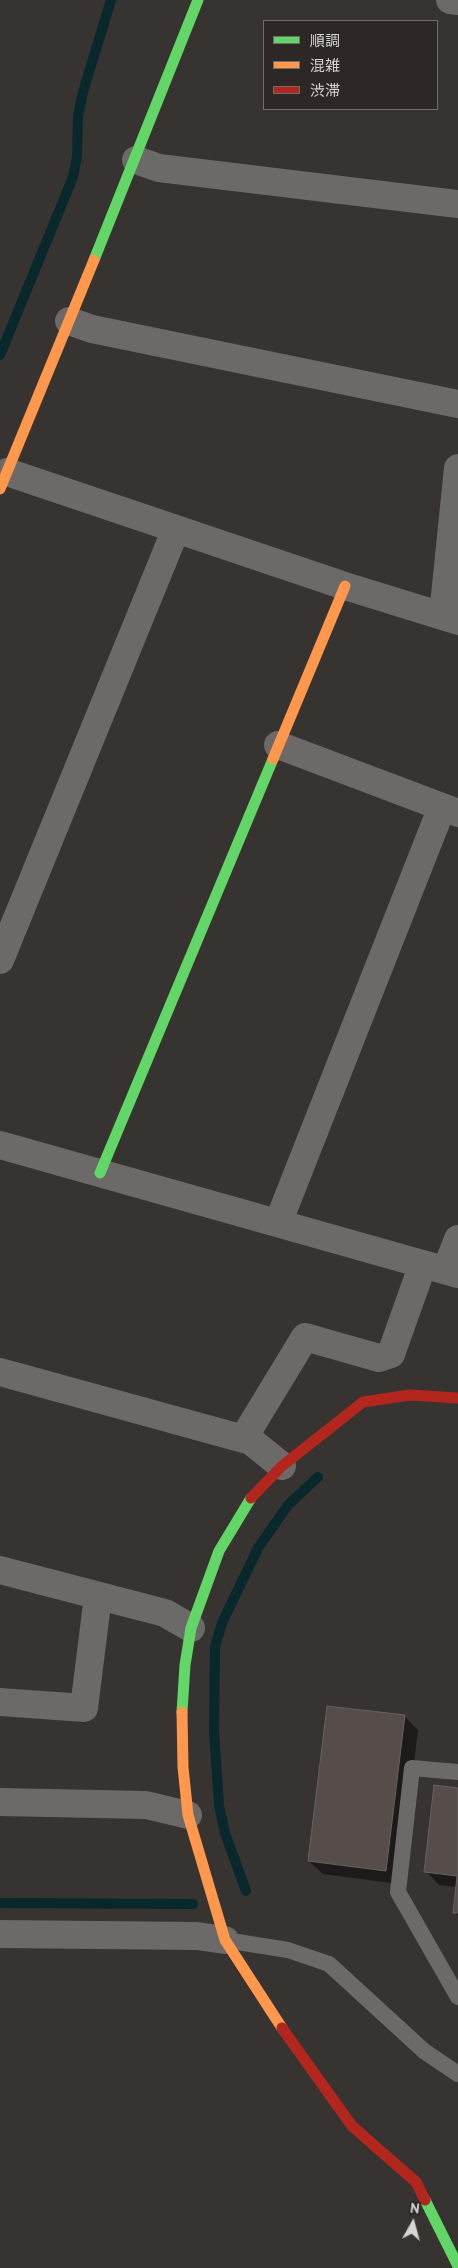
<!DOCTYPE html>
<html>
<head>
<meta charset="utf-8">
<style>
  body { margin:0 }
  #map { position:relative; width:458px; height:2268px; overflow:hidden; background:#363331; font-family:"PT Sans","Noto Sans JP",sans-serif }
  canvas { display:block }
  .legend { position:absolute; left:263px; top:20px; width:175px; height:90px; box-sizing:border-box; background:#2d2826; border:1px solid #716d6b; margin:0; padding:6px 9px; list-style:none; font-size:15px; color:#d7d4d2 }
  .legend li { display:flex; align-items:center; gap:10px; height:25px }
  .legend b { width:25px; border:1px solid #716d6b }
  .north { position:absolute; left:388px; top:2198px; width:50px; height:50px; -webkit-text-stroke:4px #2d2826; paint-order:stroke; rotate:7deg; font-size:14px; font-weight:700; line-height:20px; text-align:center; color:#d7d4d2 }
  .north::after { content:''; display:block; margin:auto; width:18px; height:22px; background:#d7d4d2; clip-path:polygon(50% 0,100% 100%,50% 72%,0 100%) }
</style>
</head>
<body>
<div id="map">
<canvas width="458" height="2268"></canvas>
<ul class="legend">
<li><b style="height:6px;background:#63d668"></b>順調</li>
<li><b style="height:6px;background:#ff974d"></b>混雑</li>
<li><b style="height:6px;background:#b3261e"></b>渋滞</li>
</ul>
<div class="north">N</div>
</div>
<script>
const c = document.querySelector('canvas').getContext('2d');
c.lineJoin = 'round';
function fillPath(path, color) {
  c.fillStyle = color;
  c.fill(path, 'evenodd');
}
function shape(rows) {
  const path = new Path2D();
  for (const r of rows) {
    path.moveTo(r[0], r[1]);
    for (let i = 2; i < r.length; i += 2) path.lineTo(r[i], r[i + 1]);
  }
  return path;
}
function stroke(path, color, width, dash) {
  c.strokeStyle = color;
  c.lineWidth = width;
  c.lineCap = dash ? 'butt' : 'round';
  c.setLineDash(dash || []);
  c.stroke(path);
}
fillPath(shape([
  [404,1716,418,1730,399,1884,323,1874,309,1861],
  [458,1789,458,1916,455,1912,457,1887,439,1885,426,1871]
]), '#0007');
stroke(shape([
  [0,355,73,177,77,156,78,116,83,92,111,0],
  [246,1891,225,1833,219,1805,214,1731,215,1647,222,1623,258,1548,288,1505,318,1477],
  [0,1903,193,1904]
]), '#08282b', 10);
const building = shape([
  [327,1706,405,1715,386,1871,308,1861,327,1706],
  [434,1785,458,1788,458,1913,453,1913,457,1876,424,1872,434,1785]
]);
fillPath(building, '#564d4b');
stroke(building, '#656261', 1);
stroke(shape([
  [458,1772,412,1768,398,1892,458,1997],
  [225,1940,288,1950,329,1964,424,2051,458,2074]
]), '#6c6a69', 16);
stroke(shape([
  [450,0,458,1],
  [136,160,159,168,458,204],
  [69,321,92,329,458,404],
  [7,472,345,586,458,621],
  [443,615,458,468],
  [278,745,458,813],
  [0,960,176,529],
  [0,1145,458,1274],
  [278,1223,442,807],
  [446,1270,458,1239],
  [0,1372,251,1441,282,1466],
  [243,1439,305,1337,379,1358,391,1354,423,1264],
  [0,1570,165,1613,191,1628],
  [0,1702,84,1708,98,1596],
  [0,1802,146,1805,188,1815],
  [0,1934,197,1936,225,1940]
]), '#6c6a69', 28);
stroke(shape([
  [94,260,198,0],
  [100,1173,273,759],
  [182,1712,185,1665,191,1628,219,1551,251,1498],
  [425,2200,458,2266]
]), '#63d668', 11);
stroke(shape([
  [0,489,94,260],
  [273,759,345,586],
  [182,1712,183,1767,188,1815,225,1940,282,2028]
]), '#ff974d', 11);
stroke(shape([
  [251,1498,282,1466,363,1402,410,1395,458,1398],
  [282,2028,352,2126,416,2182,425,2200]
]), '#b3261e', 11);
</script>
</body>
</html>
